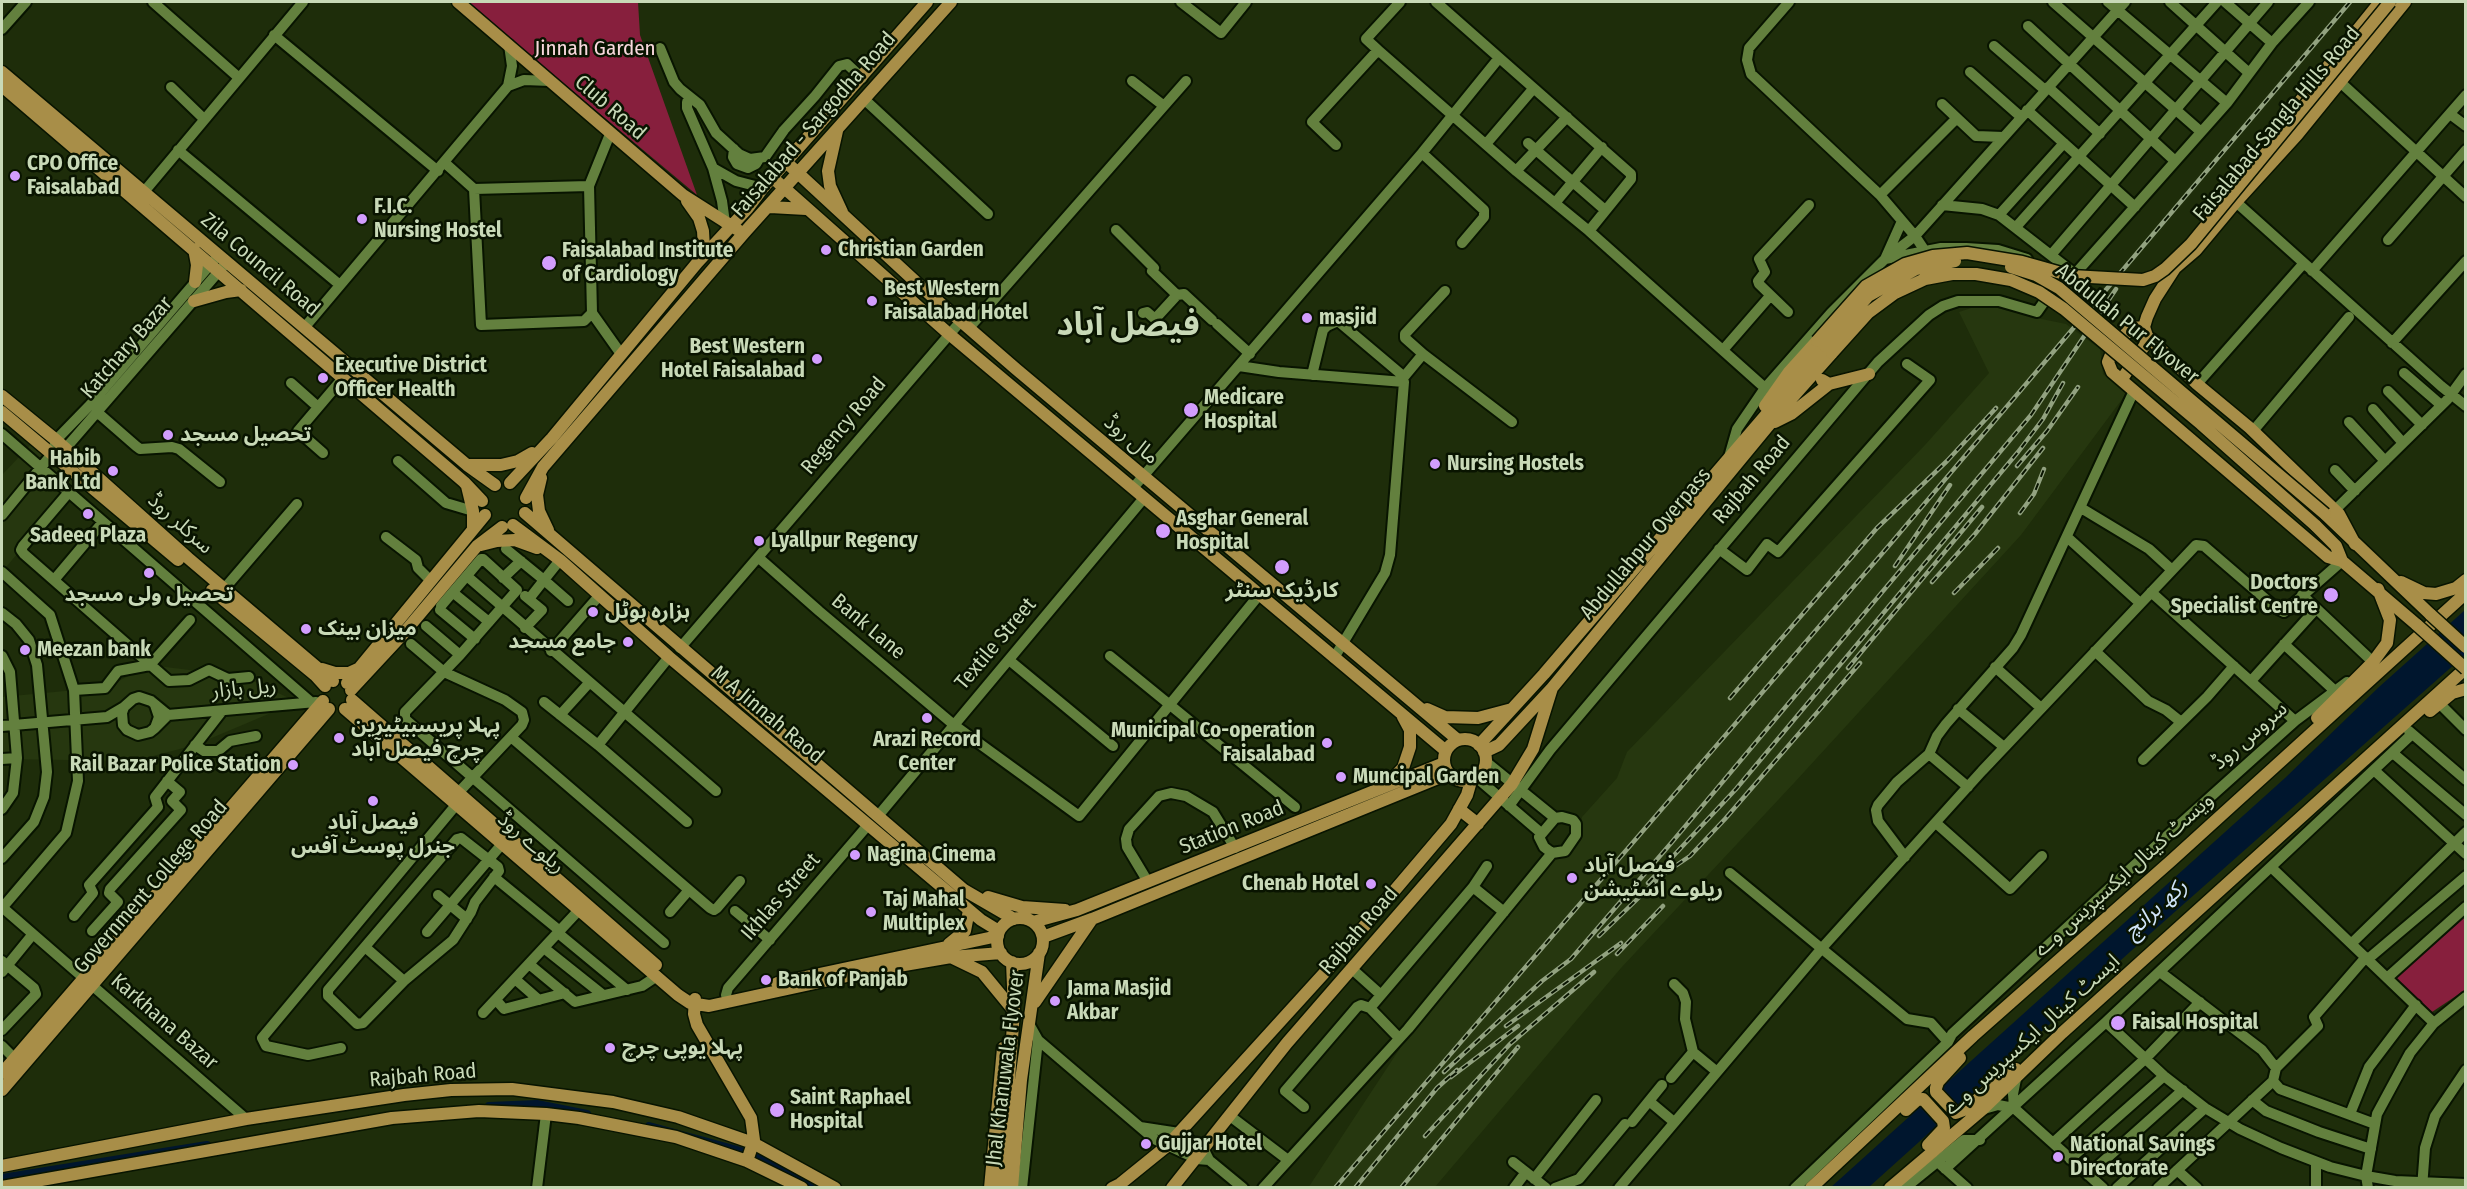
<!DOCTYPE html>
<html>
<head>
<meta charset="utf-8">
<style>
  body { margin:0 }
  #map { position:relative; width:2467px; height:1189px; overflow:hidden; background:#1e2d0a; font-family:"Fira Sans Condensed",sans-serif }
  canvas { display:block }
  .frame { position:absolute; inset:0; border:3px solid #c8d9b7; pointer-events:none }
</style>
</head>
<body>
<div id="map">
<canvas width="2467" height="1189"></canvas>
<div class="frame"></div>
</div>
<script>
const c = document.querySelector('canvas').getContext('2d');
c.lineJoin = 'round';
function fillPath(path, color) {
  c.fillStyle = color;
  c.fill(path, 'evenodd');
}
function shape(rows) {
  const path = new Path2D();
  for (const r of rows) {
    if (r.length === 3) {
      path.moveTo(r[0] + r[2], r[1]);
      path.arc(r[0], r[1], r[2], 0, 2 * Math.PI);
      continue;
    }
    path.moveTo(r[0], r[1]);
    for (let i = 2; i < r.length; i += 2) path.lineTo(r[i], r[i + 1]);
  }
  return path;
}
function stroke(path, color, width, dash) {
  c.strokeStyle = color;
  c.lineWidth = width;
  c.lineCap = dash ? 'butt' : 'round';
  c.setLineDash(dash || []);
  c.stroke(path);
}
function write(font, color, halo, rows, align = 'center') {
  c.font = font + ' "Fira Sans Condensed","Noto Sans Arabic",sans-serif';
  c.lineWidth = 5;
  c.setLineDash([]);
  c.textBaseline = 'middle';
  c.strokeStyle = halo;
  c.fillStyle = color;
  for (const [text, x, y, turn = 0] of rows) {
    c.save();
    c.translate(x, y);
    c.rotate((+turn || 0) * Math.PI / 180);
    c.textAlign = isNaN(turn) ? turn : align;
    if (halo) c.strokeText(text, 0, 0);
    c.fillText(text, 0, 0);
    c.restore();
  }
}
fillPath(shape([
  [1983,304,2032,317,2066,324,2100,349,2103,374,2126,394,2021,535,1794,783,1621,968,1435,1187,1308,1188,1414,1027,1551,861,1564,857,1579,836,1582,817,1617,778,1627,752,1925,445,1989,373,1959,312],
  [35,440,78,476,69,492,2,572,2,475],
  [150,665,245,677,297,702,195,745,134,761,2,759,2,697,107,687]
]), '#26370f');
fillPath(shape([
  [466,2,638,2,640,35,697,195],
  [2465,917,2465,990,2432,1012,2395,979]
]), '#871f3d');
fillPath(shape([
  [2465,610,2465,655,2151,933,1869,1187,1830,1188,2285,778,2379,687]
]), '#00162e');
stroke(shape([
  [489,1106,537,1104,587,1114],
  [649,1126,741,1151,769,1162,811,1188],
  [2,1178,207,1145]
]), '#00162e', 8);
const minor = shape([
  [153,2,238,77],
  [1181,2,1221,33,1246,2],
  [1436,2,1631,174,1631,179,1589,231],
  [2053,2,2200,131],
  [2108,2,2227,103],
  [2170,2,2249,73],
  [2225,2,2272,43],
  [2028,26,2174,160],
  [2,29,26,2],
  [274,35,438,171],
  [1994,46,2045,90],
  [660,48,674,82,680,89,700,105,716,133,739,154,750,159,765,157,784,130,815,96,839,66,847,64,862,78],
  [1378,50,1366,39,1400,2],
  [1970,72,2021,117],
  [1132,81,1164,106],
  [2340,82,2466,197],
  [508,86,524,80,550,81],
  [171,87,204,119],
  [2048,87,2100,134],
  [864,99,988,214],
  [691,100,687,102,687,108,713,168,722,201,725,223],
  [1942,104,1976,136,2003,137],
  [2027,110,2135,207],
  [2450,114,2466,126],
  [1528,143,1605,210],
  [1486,144,1533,89],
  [1336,145,1312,122,1378,50,1516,171,1589,231,1765,388],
  [734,149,733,157,737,164,748,168,756,164,759,159],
  [178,150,340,285],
  [1422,153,1484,210,1484,217,1462,243],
  [445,163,474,189,481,325,584,321,592,313,589,186,610,134],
  [713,168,736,181,763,188],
  [1516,171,1567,117],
  [474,189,589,186],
  [143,193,303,2],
  [1880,195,1957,118],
  [2236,202,2441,386,2466,406],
  [1555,203,1602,147],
  [1942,205,1982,209,1999,215,2075,274,2227,103,2272,43,2309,2],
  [1999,215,2064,143],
  [1902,221,1885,259,1941,248,1966,248,1998,250,2027,259],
  [2016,227,2217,2],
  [1116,230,1154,268,1152,271,1177,295,1184,294,1212,320],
  [2388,240,2466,150],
  [1925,251,1915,236,2125,2],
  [2051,255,2268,2],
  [2312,271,2466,95],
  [1788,312,1759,284,1758,281,1765,272,1759,259,1809,205],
  [592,313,621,354],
  [1143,313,1147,312,1155,319,1177,295],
  [1217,324,1250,354],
  [304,328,508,86,512,66,509,45],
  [969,328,1186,81],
  [2392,343,2466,261],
  [1723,350,1770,296],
  [1423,354,1405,338,1405,334,1445,291],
  [1239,366,1279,372,1404,382,1390,555,1385,573,1334,658],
  [2404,373,2441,405],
  [1312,375,1323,330,1327,326,1338,321,1402,375,1404,382],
  [1403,378,1423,354,1512,422],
  [291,383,318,407],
  [2197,384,2304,263],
  [2388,391,2422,425],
  [2373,409,2403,443],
  [97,412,136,446,140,449,172,447,179,449,220,482],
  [2349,422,2385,461],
  [2253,431,2349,317],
  [2,434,312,703],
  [58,452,65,449,227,262],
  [323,453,298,431,343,378],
  [1729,457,1737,429,1765,388,1831,313,1885,259,1915,236,1880,195,1751,74,1747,60,1749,48,1789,2],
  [398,461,446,503,473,511],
  [2335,470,2355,491],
  [1133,488,1422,153,1499,58],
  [69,492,23,546,21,550,24,554,169,681,189,680,209,670,228,679,249,677],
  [2081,508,2149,549,2172,570],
  [2335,510,2447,400,2466,374],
  [2,515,52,454,56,440,90,405,216,258],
  [386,537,416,560,418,568,431,581],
  [2067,537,2140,603],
  [506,549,544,580,560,560],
  [1719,549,1747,570,1767,544,1778,552,1930,380,1907,364],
  [759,558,819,611,954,725,1079,816,1259,595],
  [2,572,50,615,74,690,78,781,66,833,2,908],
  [468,577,716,791],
  [503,578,521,561],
  [54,580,103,522],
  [224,589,297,504],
  [2151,592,2295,721],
  [456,595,489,622],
  [2302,595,2373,662,2367,667],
  [525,596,542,610,525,628],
  [529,599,544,580,568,601],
  [441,606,481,559,483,559,517,590,460,655,405,712,405,719,664,943],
  [440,610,475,639],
  [2,613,16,624,29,640,37,665,47,772,44,797,34,822,2,858],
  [426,626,460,655],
  [411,644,444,672,505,700,522,712,524,720,522,725,458,793],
  [2284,644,2335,691],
  [680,648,961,321],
  [551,651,599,596],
  [2095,651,2148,701,2166,710,2181,722],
  [2,656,10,672,17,758,13,793,2,809],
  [1110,656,1295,807],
  [1009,660,1113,746],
  [1995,667,2041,708],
  [2251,681,2316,609],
  [74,690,105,688,118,671,150,665,190,620],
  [544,702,598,745,687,822],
  [2439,703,2466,730],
  [155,705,159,717,155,728,150,732,138,735,127,730,123,725,122,713,124,707,133,699,139,697,151,701,168,715],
  [1958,709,2004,747],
  [560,715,589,683],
  [2,726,107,717,124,707],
  [155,728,168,715,316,702],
  [2409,731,2466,780],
  [511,737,710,908,714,910,717,908,740,881],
  [195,745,204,751,218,751,230,741,256,736],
  [598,745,669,657],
  [1929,754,1968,787],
  [2394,754,2466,815],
  [2,759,17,758],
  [2143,760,2207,697,2234,666],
  [1486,762,1555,818],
  [2375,771,2466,854],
  [1477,778,1541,833],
  [1509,806,1550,750,1878,362,1929,315,1943,306,1958,301,1999,301,2037,312,2067,269],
  [878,816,1144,498],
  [1562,817,1573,820,1576,824,1576,835,1565,851,1552,853,1544,847,1539,837,1555,818,1562,817],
  [1936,823,2010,889,2042,856],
  [461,838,498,867,499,871,475,902,471,912,453,940,404,981,363,1023,357,1024,328,996,328,990,457,839,461,838],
  [1905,857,1878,821,1876,810,1878,805,1897,782,1929,754,1937,736,1946,724,2013,648,2021,635,2133,393],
  [2272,868,2434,1023],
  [1730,873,1907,1019,1931,1023,1948,1042,1952,1034,2128,871,2295,721,2347,682],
  [494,877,560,931],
  [1148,882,1127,847,1126,839,1129,829,1159,796,1171,793,1186,796,1213,812,1235,848],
  [1473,887,1487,866],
  [438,895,467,919],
  [2,907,246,1119],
  [735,911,770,940],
  [670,912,689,890],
  [74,916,93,893,89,885,158,807,155,797,222,711],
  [92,931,118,902,109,893,110,889,181,810,172,801,180,792,167,781],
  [427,932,502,844],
  [558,933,627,990],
  [2352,943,2466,832],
  [365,947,404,981],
  [544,948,603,995],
  [2368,959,2466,876],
  [2,961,34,988,36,994,2,1030],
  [529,964,575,1002,642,986,657,976],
  [1352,969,1381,995],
  [2,972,33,934],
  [2387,978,2466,907],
  [515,979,539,1000],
  [1674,984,1683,993,1686,1002,1685,1019,1693,1052,1716,1071],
  [726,995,728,988,868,825],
  [496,1000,504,1009,565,993],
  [1370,1008,1399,1038],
  [483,1013,579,910],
  [2106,1022,2164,1076,2205,1108,2240,1129,2281,1148,2330,1167,2366,1176,2395,1181,2466,1184],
  [1029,1024,1038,1040,1154,1139,1197,1159,1209,1160],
  [2,1046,14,1058],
  [341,1048,308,1055,266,1046,262,1038,456,805],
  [2276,1068,2318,1026,2314,1017,2366,957],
  [1671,1078,1693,1052],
  [2273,1081,2280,1089,2375,1124],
  [2252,1100,2266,1111,2319,1132,2371,1149],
  [1649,1101,1662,1085],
  [1304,1107,1285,1091,1357,1007,1361,1005,1370,1008,1473,887,1504,912],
  [2014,1108,2013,1094,2016,1079],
  [1984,1109,1998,1105,2014,1108,2103,1188],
  [2350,1114,2369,1067,2416,1005],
  [1230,1116,1288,1160],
  [1632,1122,1649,1101,1674,1122],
  [1140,1127,1179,1133,1204,1150,1209,1160,1243,1188],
  [2053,1143,2146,1058,2200,1002],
  [2070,1159,2164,1076],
  [1513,1162,1546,1188],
  [2316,1162,2316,1188],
  [1941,1165,1967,1188],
  [1945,1169,2106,1022,2412,734],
  [2177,1170,2197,1188],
  [2088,1175,2183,1090],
  [1534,1179,1596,1100],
  [537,1188,546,1114],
  [1022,1188,1038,1040],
  [1263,1188,1408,1029,1552,853],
  [1514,1188,1526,1172],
  [1555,1188,1579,1179,1625,1124],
  [1619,1188,1822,948,1982,771,2196,545,2204,546,2276,608,2284,612,2342,561],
  [1795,1188,1948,1042],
  [1905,1188,1964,1140,1980,1140],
  [2117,1188,2205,1108],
  [2158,1188,2273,1081,2276,1068,2262,1050,2160,972],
  [2368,1188,2366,1176,2377,1114,2410,1053,2434,1023,2466,997],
  [2422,1188,2425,1148,2435,1116,2466,1070]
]);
const major = shape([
  [458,2,683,195,738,230],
  [2,72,467,465,495,485],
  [2,86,464,482,482,501],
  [2288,116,2380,2],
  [837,131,828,171,830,186,842,212],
  [786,162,918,284,1016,369,1458,740],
  [773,178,949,334,1446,751],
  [687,201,699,218,703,231,704,249,700,257],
  [770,207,806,209],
  [194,249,197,265,195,282],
  [194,301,226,292,241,290],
  [2144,327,2133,328,2128,331,2112,352,2108,362,2112,372,2328,557,2342,561],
  [2147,336,2197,384,2250,428,2339,514,2355,544],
  [2119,378,2124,376,2145,345,2147,336,2144,327,2147,317,2155,299,2175,268,2196,250,2236,202,2297,135,2405,2],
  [1822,380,1829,384,1869,374],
  [2,396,56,440,188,558,333,681],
  [1765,406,1789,372,1817,341],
  [2,412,178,560],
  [1775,422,1791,414,1829,384],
  [468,465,501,465,518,461,532,453],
  [541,478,537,495,539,511,548,530],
  [510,483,552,438,697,263,748,208,763,188,927,2],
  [467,486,473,511,473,529],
  [526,498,543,467,744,233,951,2],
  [525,513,964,890,1014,919],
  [2325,514,2431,615],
  [513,525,560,560,669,657,981,920,999,931],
  [2315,525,2336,546,2342,561,2417,625],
  [481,545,497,541,515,540,537,548],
  [2401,582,2424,593,2436,594,2456,588,2466,580],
  [212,590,315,675,325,686],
  [322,669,335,673,349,673,360,668],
  [347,683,485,515],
  [351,690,403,634,477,546,502,527],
  [352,700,656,965],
  [345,709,678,995,690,1003,709,1006,875,970,951,957,1001,953],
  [1427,709,1445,717,1478,718,1512,709],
  [2430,711,2452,693,2466,689],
  [2317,718,2373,662,2387,643,2390,620,2378,589],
  [1465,760,21],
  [1479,745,1544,674,1825,346],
  [1484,752,1499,745,1552,688,1783,408,1832,353],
  [1388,783,1403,768,1410,747,1410,730,1403,717],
  [1459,809,1478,824],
  [988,897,1022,907,1065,910],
  [1020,941,23],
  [1033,922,1077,910,1444,763],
  [1043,937,1092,919,1448,774],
  [949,944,965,931,969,910],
  [951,957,982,972,1014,1011],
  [777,983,998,936],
  [695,999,694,1014,697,1025,751,1118,754,1140,747,1161],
  [1035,1002,1092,919],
  [1960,1058,1938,1082,1936,1088,1936,1092,1956,1113,1964,1110,2016,1069],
  [2,1073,323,701],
  [2,1090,329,709],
  [1906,1110,1917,1100,1923,1099,1943,1121,1944,1128,1928,1145],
  [2,1166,246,1119,404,1095,451,1090,512,1089,613,1102,678,1117,753,1143,835,1188],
  [2,1187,392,1118,479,1111,546,1114,579,1118,676,1137,747,1161,802,1188],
  [990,1188,1003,1048],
  [1001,1188,1014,1011,1012,962],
  [1012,1188,1021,1080,1039,953],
  [1112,1188,1120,1184,1167,1146,1327,970,1451,824,1467,795,1471,781],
  [1172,1188,1287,1043,1512,784,1533,749,1552,688],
  [1811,1188,1973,1036,2172,860,2466,593],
  [1890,1188,1983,1109,2062,1033,2466,668]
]);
stroke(minor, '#081400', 14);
stroke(major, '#081400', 15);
stroke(minor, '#63803e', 10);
stroke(major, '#a88e48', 12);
const rail = shape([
  [2017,466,2047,431,2078,387],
  [2020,513,2034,494,2044,469],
  [1895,566,1950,485],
  [1932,582,1975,534,2043,448],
  [1954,593,1998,548],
  [1848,668,1982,507],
  [1730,698,1877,528,1947,461,1996,408],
  [1665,873,1690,856,1725,819,1860,663],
  [1648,883,1736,789,2018,452,2043,419,2063,383],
  [1599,936,1657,880],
  [1617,954,1663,906],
  [1506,1026,1621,943],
  [1444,1072,1542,981,1571,959,1672,842,2031,415,2116,289],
  [1451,1077,1518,1026],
  [1425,1136,1510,1044,1594,972],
  [1335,1188,1892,542,2350,2],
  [1355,1188,1437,1088,1457,1070],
  [1401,1188,1518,1047]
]);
stroke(rail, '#92a280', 4.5);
stroke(rail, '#091400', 2, [7]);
const majorBridge = shape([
  [2011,267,2036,275,2059,288,2325,514],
  [1817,341,1866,286,1905,264,1933,256,1967,253,2022,262,2072,276,2143,280,2155,276,2165,269,2191,244,2390,2],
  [1825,346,1868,296,1916,269,1955,261],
  [1832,353,1868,313,1895,293,1925,279,1952,274,1976,274,2011,280,2039,292,2064,309,2201,424,2315,525],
  [2431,615,2466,647],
  [2417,625,2466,669]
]);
stroke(majorBridge, '#081400', 15, []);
stroke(majorBridge, '#a88e48', 12);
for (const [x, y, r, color] of [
  [15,176,6,"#d29dfd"],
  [362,219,6,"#d29dfd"],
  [826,250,6,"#d29dfd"],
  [549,263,8,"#d29dfd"],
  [872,301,6,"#d29dfd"],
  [1307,318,6,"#d29dfd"],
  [817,359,6,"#d29dfd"],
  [323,378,6,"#d29dfd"],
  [1191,410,8,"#d29dfd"],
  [168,435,6,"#d29dfd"],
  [1435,464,6,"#d29dfd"],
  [113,471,6,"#d29dfd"],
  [88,514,6,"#d29dfd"],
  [1163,531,8,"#d29dfd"],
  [759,541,6,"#d29dfd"],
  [1282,567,8,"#d29dfd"],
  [149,573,6,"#d29dfd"],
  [2331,595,8,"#d29dfd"],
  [593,612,6,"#d29dfd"],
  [306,629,6,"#d29dfd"],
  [628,642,6,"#d29dfd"],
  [25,650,6,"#d29dfd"],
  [927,718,6,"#d29dfd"],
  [339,738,6,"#d29dfd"],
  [1327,743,6,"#d29dfd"],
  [293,765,6,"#d29dfd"],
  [1341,777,6,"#d29dfd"],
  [373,801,6,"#d29dfd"],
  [855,855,6,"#d29dfd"],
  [1572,878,6,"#d29dfd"],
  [1371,884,6,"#d29dfd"],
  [871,912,6,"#d29dfd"],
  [766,980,6,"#d29dfd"],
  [1055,1001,6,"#d29dfd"],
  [2118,1023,8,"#d29dfd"],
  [610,1048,6,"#d29dfd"],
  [777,1110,8,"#d29dfd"],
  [1146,1144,6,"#d29dfd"],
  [2058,1157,6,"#d29dfd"]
]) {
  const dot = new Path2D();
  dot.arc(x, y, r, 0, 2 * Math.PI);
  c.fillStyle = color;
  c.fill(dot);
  stroke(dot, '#091400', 2);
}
write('21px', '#f8d8dc', '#091400', [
  ["Jinnah Garden",595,49]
]);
write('21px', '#c8d9b7', '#091400', [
  ["Club Road",610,108,41],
  ["Faisalabad-Sangla Hills Road",2277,124,-50],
  ["Faisalabad - Sargodha Road",814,125,-49],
  ["Zila Council Road",260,265,40],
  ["Abdullah Pur Flyover",2127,324,39],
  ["Katchary Bazar",127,348,-49],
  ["Regency Road",844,426,-50],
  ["مال روڈ",1131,440,40],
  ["Rajbah Road",1752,480,-50],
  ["سرکلر روڈ",180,524,42],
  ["Abdullahpur Overpass",1646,544,-50],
  ["Bank Lane",868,627,40],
  ["Textile Street",996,644,-50],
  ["ریل بازار",244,689,-5],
  ["M A Jinnah Raod",767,715,40],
  ["سروس روڈ",2250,736,-41],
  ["Station Road",1232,828,-22],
  ["ریلوے روڈ",531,843,41],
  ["ویسٹ کینال ایکسپریس وے",2124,875,-42],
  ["Government College Road",151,887,-49],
  ["Ikhlas Street",781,897,-49],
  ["Rajbah Road",1359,931,-49],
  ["Karkhana Bazar",164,1022,41],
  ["ایسٹ کینال ایکسپریس وے",2032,1035,-42],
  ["Jhal Khanuwala Flyover",1006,1068,-83],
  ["Rajbah Road",423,1076,-5]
]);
write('bold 21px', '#c8d9b7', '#091400', [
  ["CPO Office",27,164],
  ["Faisalabad",27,188],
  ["F.I.C.",374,207],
  ["Nursing Hostel",374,231],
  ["Christian Garden",838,250],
  ["Faisalabad Institute",562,251],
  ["of Cardiology",562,275],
  ["Best Western",884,289],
  ["Faisalabad Hotel",884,313],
  ["masjid",1319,318],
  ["Best Western",805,347,"right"],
  ["Hotel Faisalabad",805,371,"right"],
  ["Executive District",335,366],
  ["Officer Health",335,390],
  ["Medicare",1204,398],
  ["Hospital",1204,422],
  ["تحصیل مسجد",180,435],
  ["Habib",101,459,"right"],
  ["Bank Ltd",101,483,"right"],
  ["Nursing Hostels",1447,464],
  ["Asghar General",1176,519],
  ["Hospital",1176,543],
  ["Sadeeq Plaza",88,536,"center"],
  ["Lyallpur Regency",771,541],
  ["Doctors",2318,583,"right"],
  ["Specialist Centre",2318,607,"right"],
  ["کارڈیک سنٹر",1282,591,"center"],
  ["تحصیل ولی مسجد",149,595,"center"],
  ["ہزارہ ہوٹل",605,612],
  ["میزان بینک",318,629],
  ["جامع مسجد",616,642,"right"],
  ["Meezan bank",37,650],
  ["پہلا پریسبیٹیرین",351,726],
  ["چرچ فیصل آباد",351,750],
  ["Municipal Co-operation",1315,731,"right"],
  ["Faisalabad",1315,755,"right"],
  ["Arazi Record",927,740,"center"],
  ["Center",927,764,"center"],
  ["Rail Bazar Police Station",281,765,"right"],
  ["Muncipal Garden",1353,777],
  ["فیصل آباد",373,823,"center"],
  ["جنرل پوسٹ آفس",373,847,"center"],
  ["Nagina Cinema",867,855],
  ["فیصل آباد",1584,866],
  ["ریلوے اسٹیشن",1584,890],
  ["Chenab Hotel",1359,884,"right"],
  ["Taj Mahal",883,900],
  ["Multiplex",883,924],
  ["Bank of Panjab",778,980],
  ["Jama Masjid",1067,989],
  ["Akbar",1067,1013],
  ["Faisal Hospital",2132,1023],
  ["پہلا یوپی چرچ",622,1048],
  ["Saint Raphael",790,1098],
  ["Hospital",790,1122],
  ["Gujjar Hotel",1158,1144],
  ["National Savings",2070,1145],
  ["Directorate",2070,1169]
], 'left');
write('italic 22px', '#d1e5fa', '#091400', [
  ["رکھ برانچ",2156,909,-42]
]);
write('bold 33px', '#c8d9b7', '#091400', [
  ["فیصل آباد",1128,326]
]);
</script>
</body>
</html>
